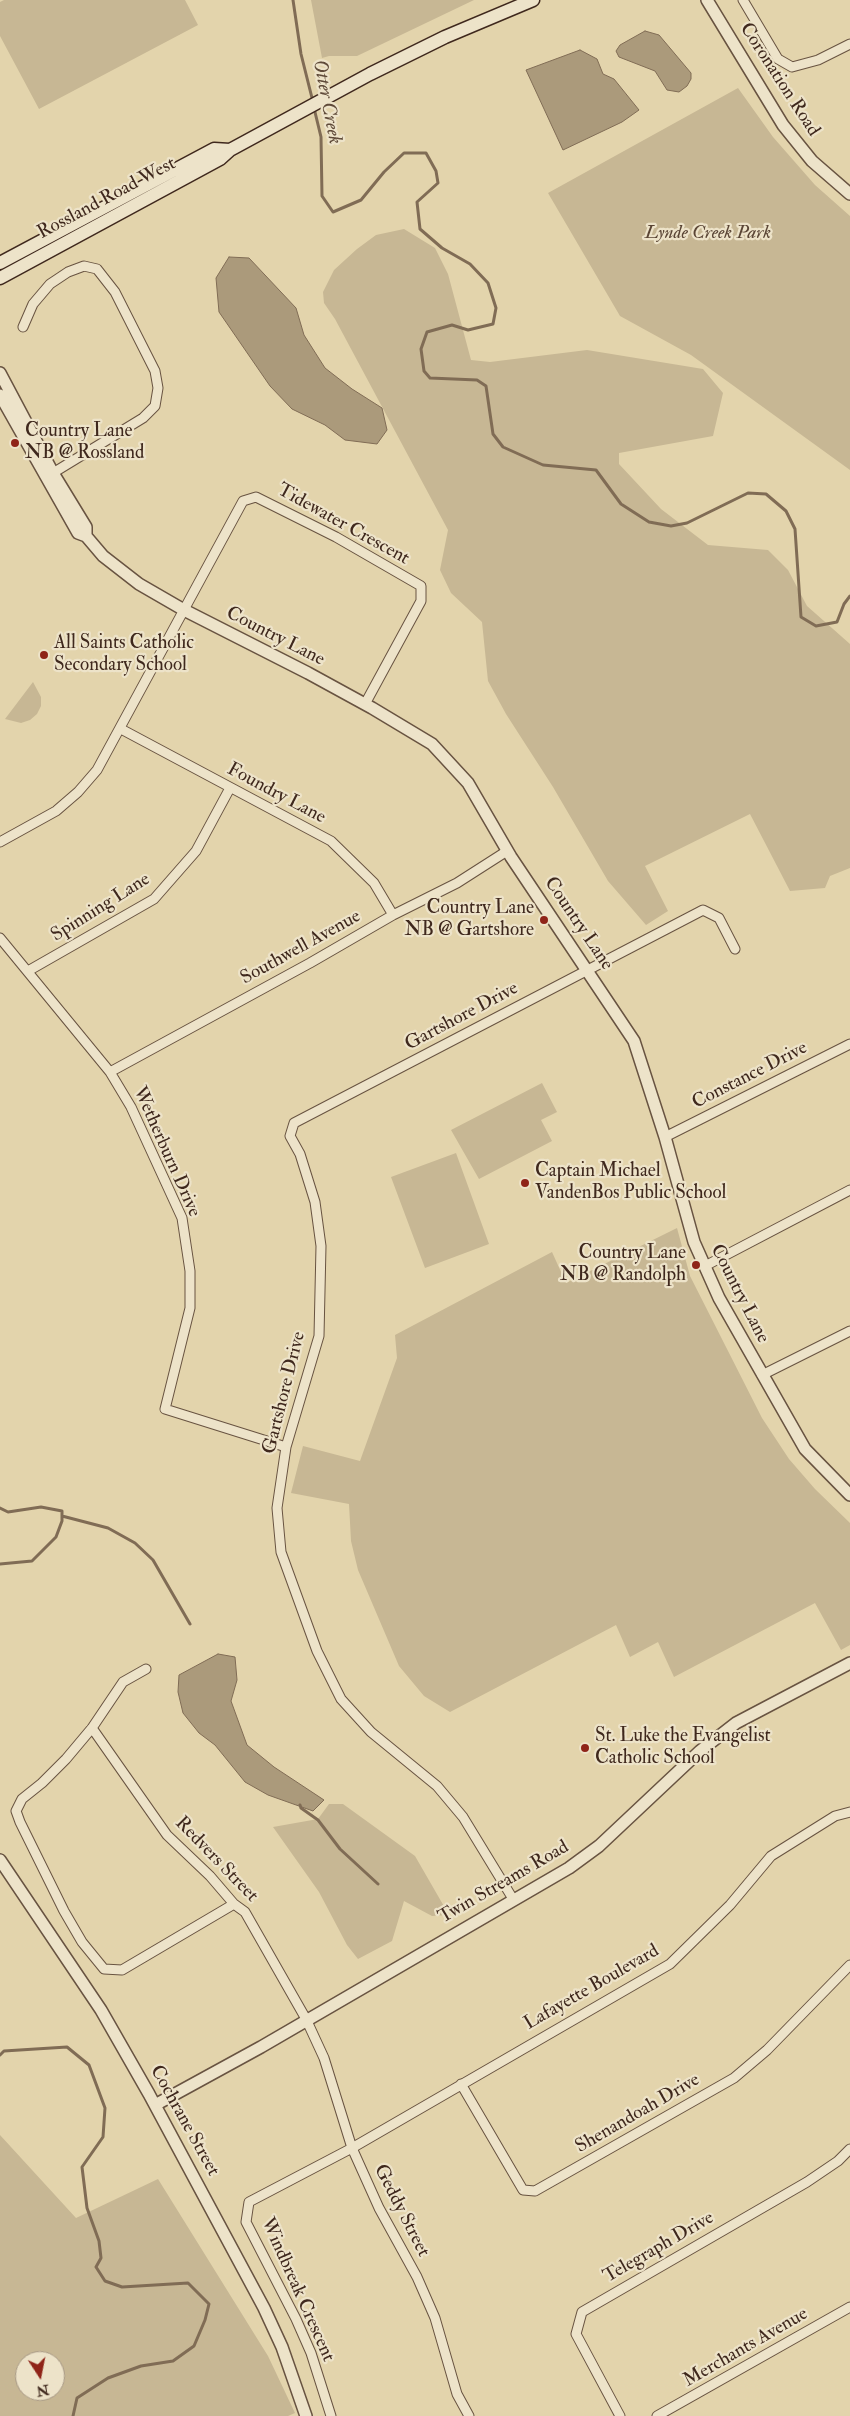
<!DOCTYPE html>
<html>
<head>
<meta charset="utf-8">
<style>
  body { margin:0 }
  #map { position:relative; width:850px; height:2416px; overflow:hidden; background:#e3d4ac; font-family:"IM FELL Double Pica",serif }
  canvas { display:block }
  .north { position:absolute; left:15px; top:2351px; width:50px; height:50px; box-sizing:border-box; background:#ede3c9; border:1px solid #a79884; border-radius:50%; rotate:169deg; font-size:14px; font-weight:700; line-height:20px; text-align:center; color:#3f281d }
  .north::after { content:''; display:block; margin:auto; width:18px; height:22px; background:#8f2418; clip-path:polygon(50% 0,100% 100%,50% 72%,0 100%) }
</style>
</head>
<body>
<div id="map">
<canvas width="850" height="2416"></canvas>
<div class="north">N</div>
</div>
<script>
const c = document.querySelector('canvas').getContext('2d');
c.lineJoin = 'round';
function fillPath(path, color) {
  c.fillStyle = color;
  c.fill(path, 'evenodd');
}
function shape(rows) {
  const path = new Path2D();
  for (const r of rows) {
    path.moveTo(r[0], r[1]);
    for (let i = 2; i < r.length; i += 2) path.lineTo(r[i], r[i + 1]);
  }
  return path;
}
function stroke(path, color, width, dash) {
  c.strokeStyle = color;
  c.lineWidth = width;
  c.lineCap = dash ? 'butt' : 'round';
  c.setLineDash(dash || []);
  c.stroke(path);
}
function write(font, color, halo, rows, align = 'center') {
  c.font = font + ' "IM FELL Double Pica",serif';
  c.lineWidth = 4.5;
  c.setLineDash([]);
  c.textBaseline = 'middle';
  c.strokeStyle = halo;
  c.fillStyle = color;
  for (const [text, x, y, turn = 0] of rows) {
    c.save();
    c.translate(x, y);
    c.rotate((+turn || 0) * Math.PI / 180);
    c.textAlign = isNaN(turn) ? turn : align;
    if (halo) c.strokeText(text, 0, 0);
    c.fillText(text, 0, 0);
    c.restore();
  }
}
fillPath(shape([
  [4,0,185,0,198,25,39,109,0,36,0,2],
  [311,0,474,0,357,56,329,56,322,58],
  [738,88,773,137,815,185,850,216,850,470,691,355,620,316,548,193],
  [404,229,435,248,448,274,471,360,490,362,587,350,703,369,723,393,713,436,619,453,619,464,661,509,708,545,768,550,788,570,807,606,850,644,850,868,830,876,825,888,790,891,750,814,645,866,668,911,646,925,608,881,553,787,506,714,488,681,482,622,451,593,440,570,448,530,335,319,324,303,323,292,334,270,357,249,376,235],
  [33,682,41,697,41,706,37,714,30,720,21,723,5,719],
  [542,1083,557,1112,541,1120,552,1141,479,1179,451,1130],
  [456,1153,489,1244,425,1268,391,1177],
  [677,1228,690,1276,762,1418,789,1459,815,1489,850,1523,850,1645,841,1650,815,1603,674,1677,658,1642,630,1657,616,1625,450,1712,424,1696,399,1666,358,1570,351,1541,349,1504,291,1493,303,1446,360,1461,397,1358,395,1335,552,1252,566,1283],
  [329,1804,343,1804,415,1856,449,1915,432,1916,404,1901,392,1941,358,1959,347,1945,319,1892,273,1827,318,1819],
  [0,2135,76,2218,158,2179,268,2356,295,2413,288,2416,0,2416],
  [25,2361,55,2361,55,2391,25,2391]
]), '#c7b794');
const water = shape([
  [645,31,659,35,691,73,691,79,687,86,679,92,667,90,655,71,619,57,616,51,620,45,645,31],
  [580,50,597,59,603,74,614,79,639,110,622,122,563,150,526,70,580,50],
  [229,257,249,258,296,308,304,335,325,368,352,389,382,408,387,430,377,444,345,440,325,425,292,409,270,386,219,312,216,278,229,257],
  [218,1654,235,1657,237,1680,231,1701,247,1745,274,1767,324,1800,313,1811,268,1795,245,1782,215,1745,199,1733,183,1713,178,1692,179,1675,218,1654]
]);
fillPath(water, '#ab9a7b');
stroke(water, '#806c55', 1);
stroke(shape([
  [293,0,301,54,313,102],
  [314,108,321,137,322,196,333,212,361,200,384,172,404,153,426,153,436,171,438,183,417,202,420,229,442,248,470,264,488,283,496,308,493,324,468,330,452,325,427,332,421,349,424,371,430,378,477,380,486,386,493,434,503,447,543,465,596,470,621,504,649,522,671,526,687,523,748,493,766,494,786,511,795,529,801,617,816,626,837,622,844,604,850,596],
  [0,1508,8,1512,41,1507,62,1511,62,1521,56,1537,32,1561,0,1564],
  [62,1516,108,1528,135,1543,153,1560,190,1624],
  [300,1805,301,1808,318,1820,340,1849,378,1884],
  [0,2055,4,2051,67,2047,89,2065,105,2108,103,2137,82,2167,87,2208,99,2241,101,2258,96,2267,105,2281,122,2287,188,2283,209,2304,205,2320,194,2346,173,2361,141,2366,108,2378,77,2398,73,2416]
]), '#806c55', 3);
const minor = shape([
  [743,0,778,59,792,67,818,60,850,44],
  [23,327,33,304,50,284,68,272,84,266,97,269,115,292,155,371,158,388,155,406,143,418,48,476],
  [121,729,331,841,374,883,393,915],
  [0,842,56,811,78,792,97,770,243,501,256,497,336,537,421,586,421,601,365,704],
  [0,938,110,1072,131,1107,182,1218,190,1271,190,1308,165,1409,286,1447],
  [28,971,154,899,196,851,230,788],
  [110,1072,310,963,393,915,457,883,507,851],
  [665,1137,850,1044],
  [705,1266,850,1190],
  [762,1375,850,1331],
  [146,1669,123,1682,92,1728,66,1759,42,1783,22,1799,16,1811,20,1822,64,1911,82,1942,104,1969,122,1970,234,1904],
  [92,1728,167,1835,210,1876,234,1904,245,1912,306,2019,324,2058,352,2148,379,2208,417,2277,435,2318,457,2394,469,2416],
  [513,1899,463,1817,437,1786,371,1732,341,1699,317,1651,281,1552,277,1508,286,1447,319,1336,321,1246,315,1202,300,1154,290,1136,294,1123,703,910,719,918,735,949],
  [461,2084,523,2190,535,2191,734,2078,767,2050,850,1965],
  [331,2416,311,2353,296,2319,246,2222,249,2202,352,2148,670,1964,730,1905,771,1856,835,1816,850,1812],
  [620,2416,576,2334,582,2312,807,2182,838,2161,850,2149],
  [657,2416,850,2307]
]);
const tertiary = shape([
  [707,0,783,125,812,161,850,194],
  [0,373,53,473,86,527,86,536],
  [0,395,78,533,86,536,103,556,139,584,184,610,308,673,372,708,432,744,468,783,511,857,634,1041,665,1137,694,1242,719,1298,805,1449,850,1495],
  [0,1860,101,2010,149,2094,264,2308,282,2347,306,2416],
  [155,2105,261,2047,569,1868,599,1846,700,1751,736,1723,850,1663]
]);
const secondary = shape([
  [0,263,214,149,230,150],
  [0,278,220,159,230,150,370,74,445,37,533,0]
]);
stroke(minor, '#685341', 11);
stroke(tertiary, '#685341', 14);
stroke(secondary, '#3f281d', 15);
stroke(minor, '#ede3c9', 9);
stroke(tertiary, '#ede3c9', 11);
stroke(secondary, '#ede3c9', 12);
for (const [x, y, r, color] of [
  [15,443,5,"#8f2418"],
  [44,655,5,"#8f2418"],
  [544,920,5,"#8f2418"],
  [525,1183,5,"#8f2418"],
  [696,1265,5,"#8f2418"],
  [585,1748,5,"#8f2418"]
]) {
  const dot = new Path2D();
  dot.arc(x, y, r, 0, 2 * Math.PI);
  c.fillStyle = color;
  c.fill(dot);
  stroke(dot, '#ede3c9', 2);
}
write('19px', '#3f281d', '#ede3c9', [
  ["Coronation Road",779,80,57],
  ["Rossland Road West",107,199,-28],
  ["Tidewater Crescent",343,525,29],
  ["Country Lane",275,637,27],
  ["Foundry Lane",276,794,28],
  ["Spinning Lane",101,908,-32],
  ["Country Lane",578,924,56],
  ["Southwell Avenue",301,948,-29],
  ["Gartshore Drive",462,1017,-28],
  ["Constance Drive",750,1076,-27],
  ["Wetherburn Drive",166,1152,66],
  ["Country Lane",739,1294,63],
  ["Gartshore Drive",285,1393,-76],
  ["Redvers Street",216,1860,46],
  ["Twin Streams Road",504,1883,-30],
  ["Lafayette Boulevard",592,1988,-30],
  ["Shenandoah Drive",638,2114,-30],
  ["Cochrane Street",184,2121,61],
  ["Geddy Street",401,2211,63],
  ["Telegraph Drive",659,2248,-30],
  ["Windbreak Crescent",297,2290,66],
  ["Merchants Avenue",746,2348,-30]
]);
write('italic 19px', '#5a4535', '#ede3c9', [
  ["Lynde Creek Park",708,234]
]);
write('19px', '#3f281d', '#ede3c9', [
  ["Country Lane",25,432],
  ["NB @ Rossland",25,454],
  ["All Saints Catholic",54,644],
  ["Secondary School",54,666],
  ["Country Lane",534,909,"right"],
  ["NB @ Gartshore",534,931,"right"],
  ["Captain Michael",535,1172],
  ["VandenBos Public School",535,1194],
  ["Country Lane",686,1254,"right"],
  ["NB @ Randolph",686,1276,"right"],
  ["St. Luke the Evangelist",595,1737],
  ["Catholic School",595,1759]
], 'left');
write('italic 20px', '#5f4a39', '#ede3c9', [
  ["Otter Creek",326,102,79]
]);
</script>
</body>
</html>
